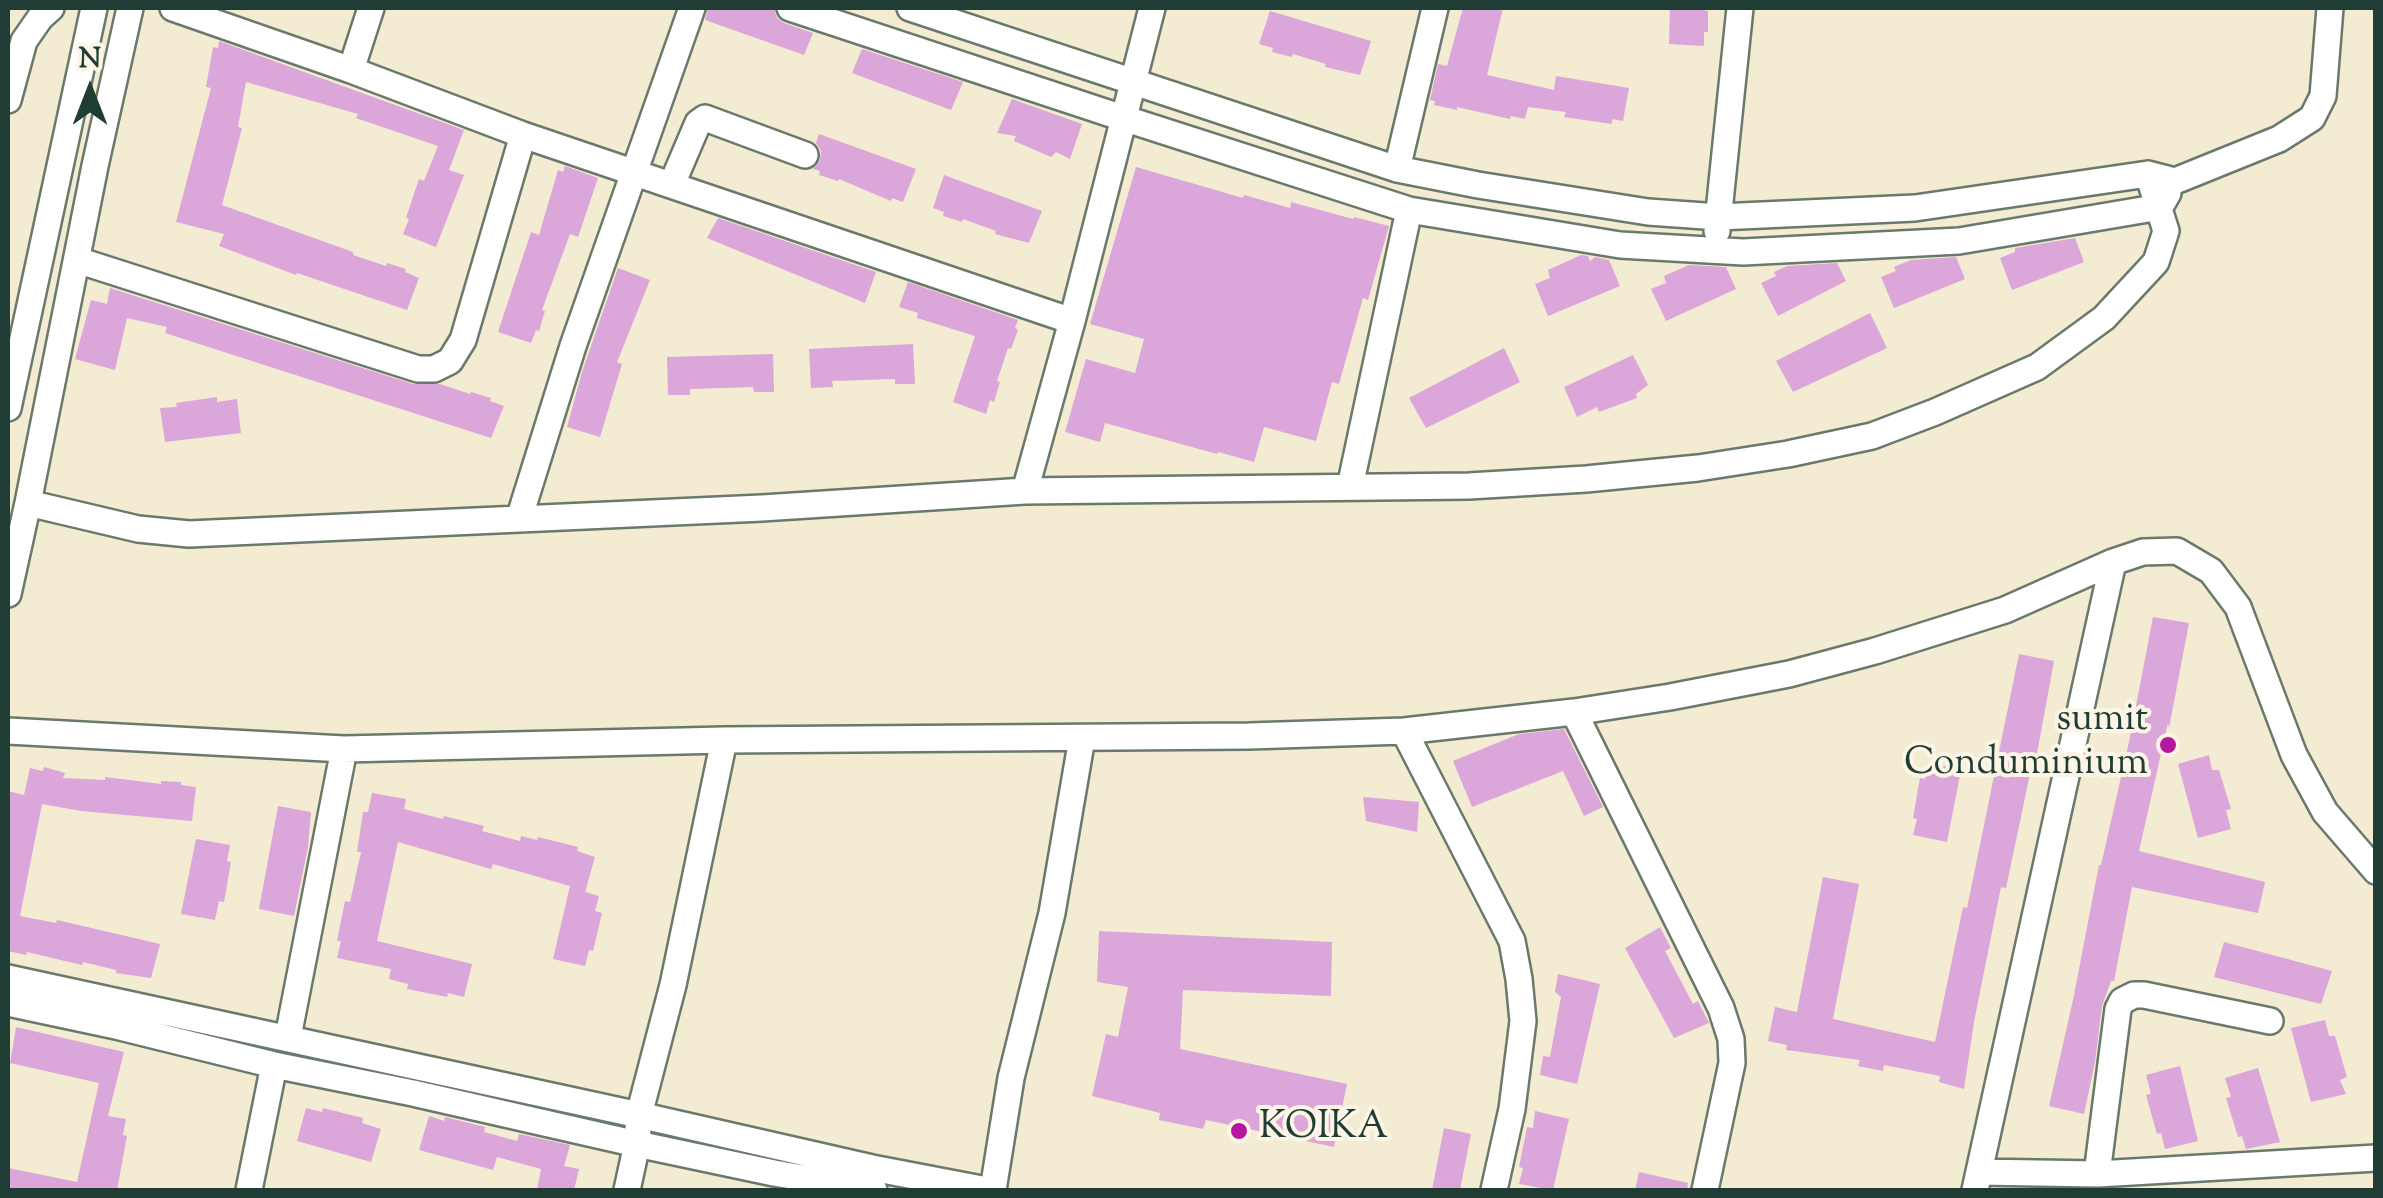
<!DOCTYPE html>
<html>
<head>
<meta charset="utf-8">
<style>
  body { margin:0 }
  #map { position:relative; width:2383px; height:1198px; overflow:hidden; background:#f3ebd2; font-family:"Sorts Mill Goudy",serif }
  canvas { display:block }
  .frame { position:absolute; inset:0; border:10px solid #1f3d34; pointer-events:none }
  .north { position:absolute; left:40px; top:40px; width:100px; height:100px; -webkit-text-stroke:8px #fcf5e5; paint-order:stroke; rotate:0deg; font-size:28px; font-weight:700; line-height:40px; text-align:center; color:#1f3d34 }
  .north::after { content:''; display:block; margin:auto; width:35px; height:45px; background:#1f3d34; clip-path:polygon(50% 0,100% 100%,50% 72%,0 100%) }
</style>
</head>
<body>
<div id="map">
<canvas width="2383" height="1198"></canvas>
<div class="frame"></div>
<div class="north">N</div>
</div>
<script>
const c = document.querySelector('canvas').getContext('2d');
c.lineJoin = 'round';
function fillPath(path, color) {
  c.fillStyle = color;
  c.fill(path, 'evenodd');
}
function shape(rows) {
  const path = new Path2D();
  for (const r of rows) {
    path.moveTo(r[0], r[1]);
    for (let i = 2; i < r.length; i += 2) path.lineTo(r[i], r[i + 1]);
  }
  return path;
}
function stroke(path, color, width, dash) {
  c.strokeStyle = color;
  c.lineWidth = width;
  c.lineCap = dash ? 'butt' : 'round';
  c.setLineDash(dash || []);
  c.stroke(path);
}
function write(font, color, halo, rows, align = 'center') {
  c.font = font + ' "Sorts Mill Goudy",serif';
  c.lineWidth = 8;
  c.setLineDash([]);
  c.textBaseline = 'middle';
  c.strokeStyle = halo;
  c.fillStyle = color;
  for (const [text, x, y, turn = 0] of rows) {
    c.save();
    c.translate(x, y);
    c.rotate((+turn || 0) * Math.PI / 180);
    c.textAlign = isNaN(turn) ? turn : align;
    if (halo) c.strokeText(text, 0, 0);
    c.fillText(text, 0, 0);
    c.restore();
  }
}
fillPath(shape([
  [708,8,774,8,777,18,784,23,813,33,804,55,705,20],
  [1463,8,1503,8,1487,75,1554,90,1556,76,1629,88,1623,121,1612,119,1612,124,1564,117,1566,112,1528,107,1525,119,1511,116,1510,119,1457,107,1457,110,1434,105,1435,101,1430,100,1438,64,1447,66],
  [1670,8,1705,8,1705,11,1708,11,1708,32,1704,32,1704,46,1669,44],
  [1270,11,1371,41,1360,75,1325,67,1326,64,1293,54,1292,57,1272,52,1273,48,1259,44],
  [219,41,464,130,449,170,464,175,436,247,403,234,409,219,406,218,419,179,424,181,438,146,356,118,358,114,246,82,238,127,242,128,222,205,353,252,353,255,386,266,387,263,406,269,405,272,419,278,407,310,297,273,296,275,219,246,224,234,176,222,211,88,206,87,213,47,218,48],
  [862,49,963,82,951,110,852,73],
  [1012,99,1082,124,1070,159,1056,152,1051,157,1014,141,1016,136,997,133],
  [819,134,916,169,903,202,892,198,891,201,839,179,838,181,819,175,820,171,813,169,820,160,821,151,816,143],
  [565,166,598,178,578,237,570,234,542,310,545,311,539,331,536,330,531,343,498,332,531,232,539,235,558,170,563,172],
  [1136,167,1243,198,1244,195,1290,208,1291,202,1353,219,1354,217,1389,226,1368,300,1363,298,1339,384,1332,382,1316,441,1264,427,1254,462,1218,452,1217,454,1105,423,1100,442,1065,432,1086,359,1135,373,1144,339,1090,324],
  [944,175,1042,211,1029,243,995,234,996,231,963,219,962,222,943,216,944,212,933,208],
  [718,218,876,272,865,303,707,238],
  [2075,238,2084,262,2012,290,2000,258,2015,252,2015,248],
  [1581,255,1588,256,1590,261,1595,257,1609,260,1620,286,1548,316,1535,284,1550,278,1548,270],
  [1956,257,1965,279,1894,308,1881,277,1896,271,1894,267,1911,260],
  [1837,263,1846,281,1778,316,1761,283,1776,276,1774,272,1787,266],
  [1689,265,1726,267,1736,289,1666,321,1651,289,1666,283,1664,276],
  [618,268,650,280,617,362,622,364,600,437,567,427,582,372],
  [908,282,1018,320,1015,328,1018,330,1011,349,1008,348,997,381,1000,382,994,402,990,400,986,414,953,402,975,336,917,318,918,313,899,307],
  [110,288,413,384,440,384,470,394,471,392,491,398,490,401,504,406,491,438,165,333,167,327,127,318,115,370,75,359,91,300,107,304],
  [1870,313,1887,348,1793,392,1776,361],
  [913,344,915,384,895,384,895,379,832,381,833,387,811,388,809,349],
  [1504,348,1520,382,1426,428,1409,398],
  [773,354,774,392,754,392,753,387,690,389,690,395,668,395,667,357],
  [1633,355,1648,385,1636,394,1637,398,1599,412,1597,407,1577,417,1564,387],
  [217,397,217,402,237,399,241,433,165,442,160,408,177,407,176,403],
  [2153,617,2189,623,2169,728,2168,723,2139,851,2265,882,2258,913,2132,887,2114,981,2111,981,2102,1006,2095,1062,2084,1114,2049,1106,2073,1000,2099,865,2101,865,2129,742],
  [2019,654,2054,661,2034,770,2031,769,2006,888,2001,887,1974,1022,1964,1089,1939,1082,1940,1076,1884,1065,1883,1071,1858,1066,1860,1060,1786,1050,1787,1045,1768,1041,1775,1007,1797,1012,1823,877,1859,884,1833,1019,1935,1042,1963,907,1967,908],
  [1564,729,1603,807,1584,816,1563,771,1472,807,1453,761,1519,734],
  [2209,755,2212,770,2219,770,2231,809,2226,810,2231,829,2198,838,2178,764],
  [1929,763,1961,770,1947,842,1913,835,1917,819,1913,818,1920,778,1925,779],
  [44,767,65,773,63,778,105,780,105,777,161,784,161,781,181,782,181,785,196,787,192,821,81,811,42,804,20,916,56,923,57,920,160,944,151,978,116,973,116,970,83,962,82,965,27,952,26,955,8,951,8,791,24,795,30,768,43,771],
  [372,793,406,799,404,809,443,819,444,816,484,826,482,831,520,841,521,836,537,840,538,837,578,847,577,851,595,857,585,892,599,896,595,911,602,913,593,951,589,950,585,966,553,959,570,886,493,864,491,869,398,842,377,941,472,964,464,997,448,993,447,997,407,989,408,984,389,979,391,969,337,958,341,941,337,941,345,901,350,902,361,852,357,852,363,812,368,812],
  [1363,797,1419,802,1417,832,1366,821],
  [278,806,311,812,308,847,294,916,259,909],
  [196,839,230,845,227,861,231,862,224,902,219,901,215,920,181,914],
  [1660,927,1671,948,1665,951,1693,1004,1698,1001,1709,1023,1674,1038,1625,948],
  [1099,931,1332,942,1331,996,1183,990,1180,1049,1347,1084,1334,1147,1206,1120,1203,1129,1159,1120,1160,1113,1092,1096,1106,1034,1118,1037,1128,987,1097,982],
  [2224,942,2332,971,2321,1004,2214,977],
  [1558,974,1600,984,1577,1084,1540,1075,1543,1056,1550,1057,1561,997,1555,992],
  [2325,1020,2329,1036,2335,1036,2347,1077,2340,1080,2346,1094,2311,1102,2291,1028],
  [16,1027,124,1052,108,1116,126,1119,123,1135,127,1136,117,1190,8,1190,8,1168,77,1182,99,1083,10,1063],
  [2180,1066,2198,1141,2165,1149,2161,1133,2157,1134,2146,1095,2151,1094,2146,1075],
  [2258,1068,2280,1142,2246,1149,2242,1136,2238,1137,2226,1098,2231,1097,2225,1078],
  [306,1108,322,1112,323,1108,363,1118,362,1123,381,1129,371,1162,297,1141],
  [1535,1111,1569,1119,1553,1190,1519,1184,1523,1168,1519,1167,1527,1127,1533,1128],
  [429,1116,444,1121,445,1117,485,1127,484,1132,517,1141,519,1134,570,1145,564,1166,579,1169,574,1190,537,1190,541,1169,497,1157,493,1170,419,1150],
  [1444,1128,1471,1134,1460,1190,1432,1190],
  [1639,1172,1688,1183,1687,1190,1635,1190]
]), '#dba6d9');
const minor = shape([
  [173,8,351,70,523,135,1072,321,1152,8],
  [790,8,1123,118,1409,210,1620,245,1743,252,1959,241,2160,207,2168,193],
  [910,8,1397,169,1478,185,1648,212,1719,217,1915,208,2148,174,2175,181,2279,139,2312,118,2323,96,2330,8],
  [351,70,371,8],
  [8,100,24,41,40,18,51,8],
  [1397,169,1435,8],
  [672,184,698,123,705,118,805,155],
  [1717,231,1740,8],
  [77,260,418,369,434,369,450,361,463,340,523,135],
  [8,408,94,8],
  [1350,487,1409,210],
  [1025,491,1072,321],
  [28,503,138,529,189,534,762,508,1025,491,1469,486,1586,479,1698,468,1788,454,1872,436,1935,412,2037,367,2104,318,2156,262,2166,231,2148,174],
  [519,519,573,346,692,8],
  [8,594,28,503,95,166,130,8],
  [1574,712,1721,1008,1731,1039,1732,1063,1705,1190],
  [8,731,344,749,724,740,1249,736,1404,731,1574,712,1670,697,1789,674,1875,651,2005,610,2113,562,2143,552,2177,551,2211,571,2238,607,2294,755,2325,812,2376,871],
  [1404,731,1512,941,1519,979,1523,1021,1512,1109,1494,1190],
  [8,978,639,1115,872,1168,987,1190],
  [8,1003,116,1026,274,1065,413,1093,637,1144,774,1173,874,1190],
  [288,1037,344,749],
  [1979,1172,2097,1174,2376,1158],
  [2097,1174,2118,1009,2122,1001,2134,995,2144,995,2270,1021],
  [249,1190,274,1065],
  [627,1190,637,1144,639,1115,673,985,724,740],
  [993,1190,1011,1078,1052,913,1082,738],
  [1975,1190,2113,562]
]);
stroke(minor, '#697a6b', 30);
stroke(minor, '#fff', 25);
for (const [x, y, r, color] of [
  [2168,745,10,"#b5179e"],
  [1239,1131,10,"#b5179e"]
]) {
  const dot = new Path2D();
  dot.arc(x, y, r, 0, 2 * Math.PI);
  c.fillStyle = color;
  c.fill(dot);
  stroke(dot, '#fcf5e5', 4);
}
write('38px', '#1f3d34', '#fcf5e5', [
  ["sumit",2148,723],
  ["Conduminium",2148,767],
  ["KOIKA",1259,1131,"left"]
], 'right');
</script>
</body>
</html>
